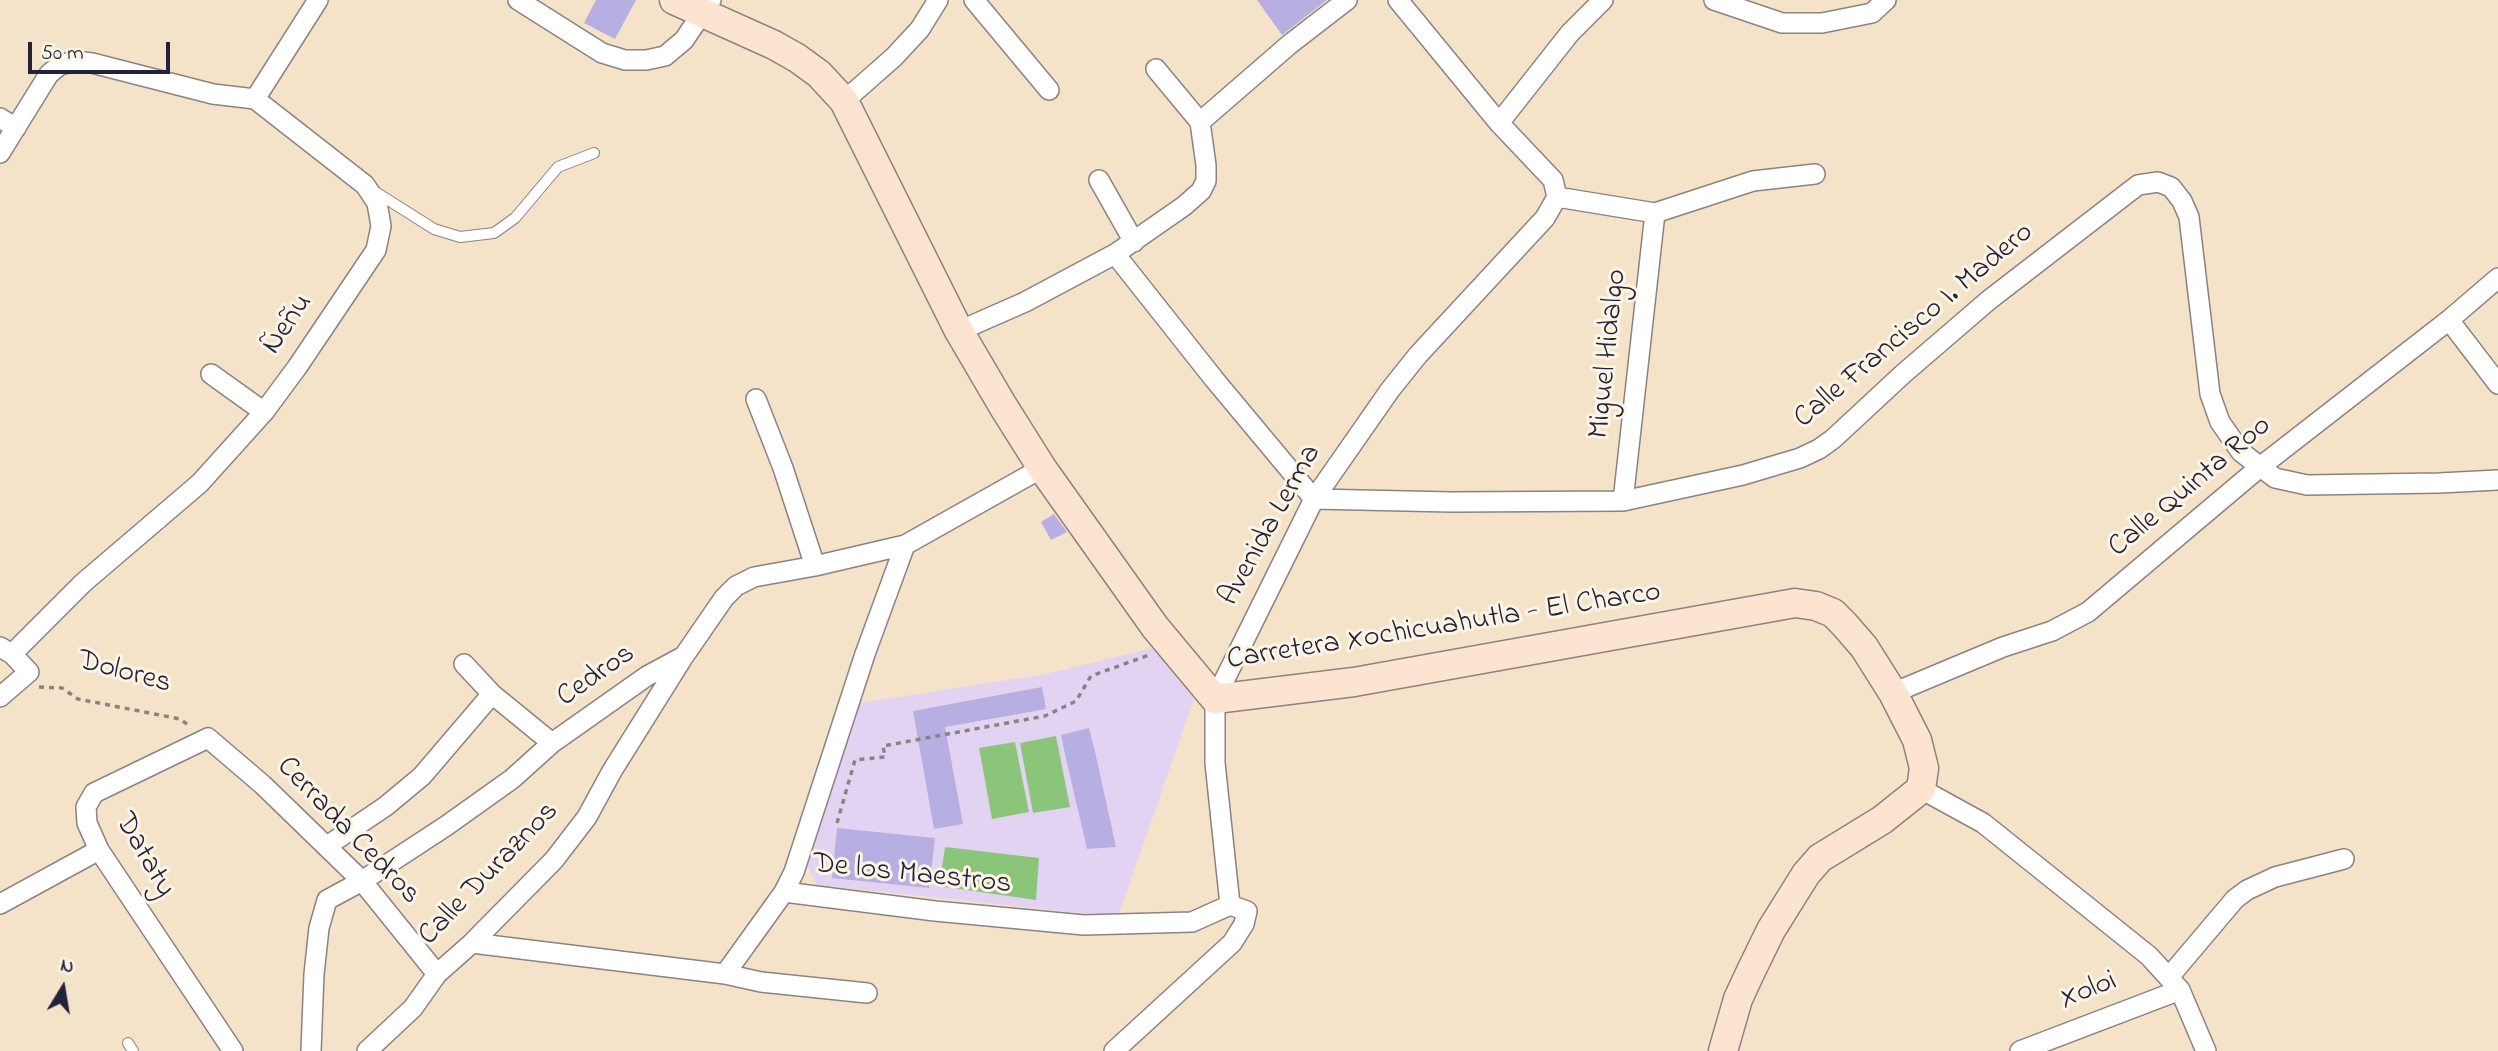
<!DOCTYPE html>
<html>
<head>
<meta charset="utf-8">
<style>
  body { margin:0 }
  #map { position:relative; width:2498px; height:1051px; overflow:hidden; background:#f5e3c9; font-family:"Indie Flower",sans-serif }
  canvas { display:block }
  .north { position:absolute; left:28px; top:953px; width:70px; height:70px; -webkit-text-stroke:5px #fcf5e5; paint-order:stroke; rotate:11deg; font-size:19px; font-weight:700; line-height:28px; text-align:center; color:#22223b }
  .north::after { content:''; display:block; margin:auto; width:24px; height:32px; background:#22223b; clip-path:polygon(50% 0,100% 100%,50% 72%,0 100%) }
  .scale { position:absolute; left:28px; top:42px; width:142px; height:32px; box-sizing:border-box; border:4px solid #22223b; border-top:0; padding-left:9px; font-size:21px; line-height:24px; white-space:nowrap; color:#22223b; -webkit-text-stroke:5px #fcf5e5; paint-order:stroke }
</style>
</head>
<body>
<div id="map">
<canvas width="2498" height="1051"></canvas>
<div class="north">N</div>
<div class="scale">50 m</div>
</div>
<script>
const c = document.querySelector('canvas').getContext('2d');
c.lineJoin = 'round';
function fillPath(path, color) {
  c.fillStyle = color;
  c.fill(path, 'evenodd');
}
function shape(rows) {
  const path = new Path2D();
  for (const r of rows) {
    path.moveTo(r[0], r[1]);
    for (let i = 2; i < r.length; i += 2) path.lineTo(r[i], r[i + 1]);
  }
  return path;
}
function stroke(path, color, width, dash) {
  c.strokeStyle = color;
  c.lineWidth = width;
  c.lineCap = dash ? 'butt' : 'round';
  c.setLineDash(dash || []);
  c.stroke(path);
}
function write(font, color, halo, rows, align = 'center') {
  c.font = font + ' "Indie Flower",sans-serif';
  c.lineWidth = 6;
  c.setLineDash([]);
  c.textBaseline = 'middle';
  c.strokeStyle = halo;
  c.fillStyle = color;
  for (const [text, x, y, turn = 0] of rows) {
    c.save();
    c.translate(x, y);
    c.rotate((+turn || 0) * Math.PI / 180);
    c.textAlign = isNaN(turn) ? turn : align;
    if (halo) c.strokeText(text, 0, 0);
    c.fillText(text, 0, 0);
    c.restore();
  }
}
fillPath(shape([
  [1152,648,1194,699,1118,917,817,885,806,862,860,703,1046,674]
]), '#e3d3f3');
fillPath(shape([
  [1056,736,1070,807,1033,813,1020,743],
  [1015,742,1029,812,992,819,979,748],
  [945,847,1039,858,1036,900,939,886]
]), '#8bc579');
fillPath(shape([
  [596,0,636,0,615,39,584,23],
  [1257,0,1327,0,1282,35],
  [1054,514,1067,532,1051,540,1041,522],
  [1042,687,1046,709,945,727,963,824,934,829,913,711],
  [1089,728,1096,756,1116,847,1087,849,1067,763,1061,735],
  [837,828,935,838,929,888,832,878]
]), '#b7aee1');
const lane = shape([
  [374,191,434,229,460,237,494,233,515,218,558,167,594,153],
  [128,1043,133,1051]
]);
const street = shape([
  [518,0,602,53,625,60,646,60,665,56,684,40,711,0],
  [974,0,1049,90],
  [1398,0,1499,123,1553,180,1557,197],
  [1714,0,1782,23,1822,23,1872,13,1886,0],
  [1156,69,1200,122],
  [255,99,318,0],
  [844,101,894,57,920,29,938,0],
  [0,118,16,128],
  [1499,123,1570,33,1603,0],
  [0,153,49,74,60,65,75,61,92,63,213,94,255,99],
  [1099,180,1134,242],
  [1557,197,1655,213,1753,181,1815,174],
  [1115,254,1214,379,1314,499,1451,502,1623,501,1743,475,1800,458,1819,449,1833,439,1903,374,1989,300,2138,185,2158,182,2171,187,2182,201,2189,217,2210,394,2220,422,2241,452,2275,478,2307,485,2439,483,2498,480],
  [2449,320,2498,384],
  [959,331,1025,302,1115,254,1184,206,1201,191,1206,181,1206,165,1200,122,1290,44,1347,0],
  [211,374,264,412],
  [756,399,783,468,815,566],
  [1623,501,1655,213],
  [0,647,12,654,29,672,0,697],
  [12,654,83,583,200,483,264,412,298,366,376,250,381,226,377,203,365,185,255,99],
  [464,664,492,694,552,743],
  [1893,693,2003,647,2052,631,2088,612,2260,467,2449,320,2498,278],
  [1921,789,1983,823,2149,956,2180,990,2206,1051],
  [327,846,386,806,422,776,492,694],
  [784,892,935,911,1084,925,1192,922,1230,905],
  [0,904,99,850],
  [1230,905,1215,763,1215,699,1314,499,1390,390,1418,355,1545,218,1557,197],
  [472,943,725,974,784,892,794,872,865,654,905,545],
  [725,974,761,982,867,993],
  [2169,977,2235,899,2247,890,2275,877,2344,859],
  [233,1051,99,850,87,823,86,807,94,793,208,738,263,785,362,881,437,974],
  [311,1051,314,974,319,928,327,900,362,881,446,826,512,779,552,743,647,676,684,656,724,598,736,586,754,577,815,566,905,545,1042,468],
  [367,1051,413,1008,437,974,472,943,554,860,587,817,612,771,682,659],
  [1114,1051,1232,943,1244,924,1247,911,1230,905],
  [2020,1051,2180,990]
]);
const secondary = shape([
  [674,0,774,45,797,58,819,74,844,101,959,331,1003,406,1042,468,1155,627,1215,699,1354,682,1795,603,1816,606,1833,613,1844,624,1864,647,1893,693,1917,740,1924,768,1921,789,1882,820,1820,858,1806,874,1771,930,1751,971,1738,999,1723,1051]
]);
stroke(lane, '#8c8282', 12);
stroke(street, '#8c8282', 22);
stroke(secondary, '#8c8282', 31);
stroke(shape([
  [39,687,62,688,78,699,180,719,191,727],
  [837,823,855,760,885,757,883,746,1045,716,1076,701,1091,676,1149,655]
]), '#8c8282', 3.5, [5, 5]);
stroke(lane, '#fff', 10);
stroke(street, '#fff', 19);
stroke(secondary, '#fde4d1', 28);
write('30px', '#22223b', '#fcf5e5', [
  ["Ñeñu",289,325,-56],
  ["Calle Francisco I. Madero",1915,327,-40],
  ["Miguel Hidalgo",1610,354,-84],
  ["Calle Quinta Roo",2191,488,-40],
  ["Avenida Lerma",1272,526,-61],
  ["Carretera Xochicuahutla - El Charco",1444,628,-9],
  ["Dolores",124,674,15],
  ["Cedros",597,677,-35],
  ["Cerrada Cedros",347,832,46],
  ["Dataty",143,856,60],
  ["Calle Duraznos",490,875,-46],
  ["De los Maestros",912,876,6],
  ["Xoloi",2089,992,-21]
]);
</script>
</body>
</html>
